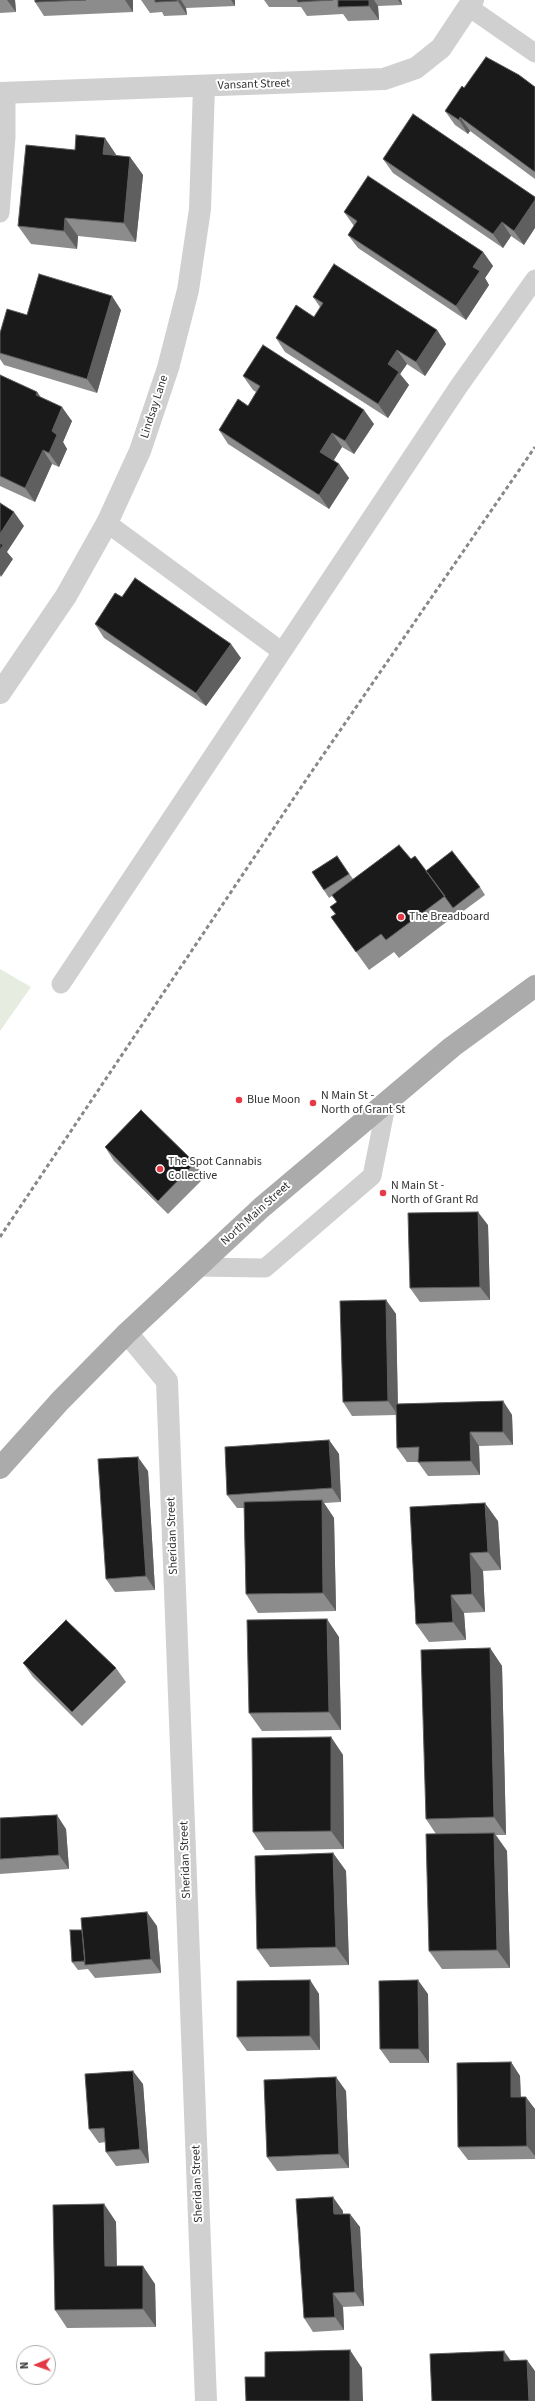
<!DOCTYPE html>
<html>
<head>
<meta charset="utf-8">
<style>
  body { margin:0 }
  #map { position:relative; width:535px; height:2401px; overflow:hidden; background:#fff; font-family:"Source Sans 3",sans-serif }
  canvas { display:block }
  .north { position:absolute; left:16px; top:2345px; width:40px; height:40px; box-sizing:border-box; background:#fff; border:1px solid #adadad; border-radius:50%; rotate:268deg; font-size:11px; font-weight:700; line-height:16px; text-align:center; color:#333 }
  .north::after { content:''; display:block; margin:auto; width:14px; height:18px; background:#e63946; clip-path:polygon(50% 0,100% 100%,50% 72%,0 100%) }
</style>
</head>
<body>
<div id="map">
<canvas width="535" height="2401"></canvas>
<div class="north">N</div>
</div>
<script>
const ctx = document.querySelector('canvas').getContext('2d');
ctx.lineJoin = 'round';
function paint(path, color) {
  ctx.fillStyle = color;
  ctx.fill(path, 'evenodd');
}
function toPath(rows) {
  const path = new Path2D();
  for (const r of rows) {
    path.moveTo(r[0], r[1]);
    for (let i = 2; i < r.length; i += 2) path.lineTo(r[i], r[i + 1]);
  }
  return path;
}
function strokePath(path, color, width, dash) {
  ctx.strokeStyle = color;
  ctx.lineWidth = width;
  ctx.lineCap = dash ? 'butt' : 'round';
  ctx.setLineDash(dash || []);
  ctx.stroke(path);
}
function label(font, color, halo, rows, align = 'center') {
  ctx.font = font + ' "Source Sans 3",sans-serif';
  ctx.lineWidth = 4;
  ctx.setLineDash([]);
  ctx.textBaseline = 'middle';
  ctx.strokeStyle = halo;
  ctx.fillStyle = color;
  for (const [text, x, y, turn = 0] of rows) {
    ctx.save();
    ctx.translate(x, y);
    ctx.rotate((+turn || 0) * Math.PI / 180);
    ctx.textAlign = isNaN(turn) ? turn : align;
    if (halo) ctx.strokeText(text, 0, 0);
    ctx.fillText(text, 0, 0);
    ctx.restore();
  }
}
const green = toPath([
  [0,969,31,987,0,1031]
]);
const lane = toPath([
  [470,8,535,53],
  [0,213,6,137,6,93],
  [107,523,281,651],
  [61,984,459,386,535,279],
  [196,1267,265,1268,372,1176,387,1101]
]);
const street = toPath([
  [0,93,384,79,416,68,441,48,473,0],
  [0,693,66,596,107,523,140,451,168,368,188,290,200,209,204,87],
  [127,1333,167,1381,206,2401]
]);
const primary = toPath([
  [0,1468,60,1401,127,1333,261,1208,452,1047,535,986]
]);
const rail = toPath([
  [0,1237,306,780,535,447]
]);
const wall = toPath([
  [0,0,15,0,16,12,0,13],
  [35,0,133,0,133,12,44,16,35,2],
  [141,0,235,0,235,6,186,8,187,15,164,16,162,12,150,13],
  [264,0,401,0,402,5,378,6,379,20,348,21,343,14,307,16,301,7,269,7],
  [535,87,535,179,470,131,468,134,455,125,445,111,464,88],
  [117,156,130,157,143,175,136,242,78,236,77,249,31,244,18,226],
  [383,159,535,197,524,245,511,236,503,248,393,173],
  [344,212,483,252,493,266,485,278,489,285,466,320,358,248,348,235,354,226],
  [313,297,437,330,446,344,425,376,407,364,400,374,409,385,388,418,285,352,276,338,314,317,320,307],
  [121,310,97,393,4,365,0,359,0,333,27,315],
  [0,375,37,392,41,398,72,421,63,442,67,449,59,467,52,464,35,502,0,486],
  [243,376,374,424,354,454,342,447,334,460,339,464,349,478,329,509,228,444,219,430,248,406,256,392,253,390],
  [122,597,241,658,206,706,104,638,95,624],
  [337,856,353,879,411,859,426,871,480,887,485,895,458,915,457,914,399,958,394,952,369,970,331,917,335,914,330,907,337,902,332,896,329,898,312,872],
  [105,1147,195,1163,205,1177,168,1214,114,1161],
  [488,1225,490,1300,420,1302,410,1288],
  [386,1300,396,1314,398,1404,503,1401,512,1415,513,1445,479,1446,480,1475,428,1476,418,1462,407,1462,397,1448,396,1415,352,1416,343,1402],
  [329,1440,339,1454,341,1502,324,1503,334,1518,336,1611,258,1613,246,1594,244,1508,237,1508,227,1495],
  [148,1471,155,1590,115,1592,106,1579],
  [410,1507,498,1521,501,1570,483,1571,485,1612,464,1613,466,1640,429,1642,416,1624],
  [339,1637,341,1730,262,1731,249,1713],
  [490,1648,502,1666,506,1835,496,1835,507,1851,510,1968,442,1969,429,1951,436,1834,426,1819],
  [23,1663,116,1668,126,1682,82,1726,33,1677],
  [331,1737,343,1755,344,1849,265,1850,253,1832],
  [0,1818,66,1829,69,1869,0,1874],
  [333,1853,346,1871,349,1965,270,1967,257,1949],
  [157,1926,161,1973,95,1978,88,1969,78,1970,72,1962],
  [310,1980,319,1994,320,2050,247,2051,237,2037],
  [428,1994,429,2063,390,2063,380,2049],
  [511,2062,520,2076,521,2097,535,2109,535,2159,468,2160,458,2147],
  [143,2084,149,2163,116,2166,106,2152,105,2142,99,2143,89,2129],
  [346,2091,349,2168,277,2171,267,2157],
  [104,2204,116,2222,117,2266,155,2284,156,2327,67,2328,55,2310],
  [343,2211,343,2214,360,2227,364,2306,343,2307,344,2330,313,2332,304,2318]
]);
const shadedWall = toPath([
  [7,0,15,0,16,12],
  [125,0,133,0,133,12],
  [177,0,181,0,186,8,187,15],
  [231,0,235,0,235,6],
  [369,0,374,0,378,6,379,20,369,6],
  [398,0,401,0,402,5],
  [460,117,470,131,468,134,459,120],
  [105,138,117,156,103,154],
  [130,157,143,175,136,242,124,223],
  [535,200,535,228,524,245,514,231],
  [65,218,78,236,77,249,64,231],
  [502,222,511,236,503,248,493,234],
  [483,252,493,266,485,278,489,285,466,320,456,306,473,267],
  [112,296,121,310,97,393,87,379],
  [437,330,446,344,425,376,416,362],
  [397,350,407,364,400,374,409,385,388,418,378,404,388,364],
  [37,392,47,406,36,395],
  [62,407,72,421,63,442,67,449,59,467,49,453,52,431],
  [364,410,374,424,354,454,345,441],
  [332,433,342,447,330,466,320,452],
  [43,450,52,464,35,502,25,488],
  [339,464,349,478,329,509,319,495],
  [14,512,24,526,7,552,13,559,1,577,0,575,0,534],
  [231,644,241,658,206,706,196,693],
  [478,1212,488,1225,490,1300,480,1287],
  [386,1300,396,1314,398,1415,388,1401],
  [503,1401,512,1415,513,1445,503,1432],
  [470,1432,479,1446,480,1475,471,1461],
  [329,1440,339,1454,341,1502,332,1488],
  [138,1457,148,1471,155,1590,146,1576],
  [322,1500,334,1518,336,1611,323,1593],
  [485,1503,498,1521,501,1570,488,1552],
  [470,1553,483,1571,485,1612,472,1594],
  [451,1595,464,1613,466,1640,453,1622],
  [327,1619,339,1637,341,1730,329,1712],
  [490,1648,502,1666,506,1835,494,1817],
  [331,1737,343,1755,344,1849,331,1831],
  [57,1815,66,1829,69,1869,59,1855],
  [494,1833,507,1851,510,1968,497,1950],
  [333,1853,346,1871,349,1965,336,1947],
  [147,1912,157,1926,161,1973,151,1959],
  [310,1980,319,1994,320,2050,310,2036],
  [418,1980,428,1994,429,2063,419,2049],
  [511,2062,520,2076,521,2111,511,2097],
  [133,2071,143,2084,149,2163,140,2149],
  [336,2077,346,2091,349,2168,339,2154],
  [526,2097,535,2109,535,2156,527,2146],
  [333,2197,343,2211,343,2228,334,2214],
  [104,2204,116,2222,117,2284,105,2266],
  [350,2214,360,2227,364,2306,355,2292],
  [143,2266,155,2284,156,2327,143,2309],
  [333,2293,343,2307,344,2330,335,2317],
  [350,2350,362,2368,363,2401,350,2401],
  [504,2351,514,2365,504,2361],
  [527,2360,535,2371,535,2401,529,2401]
]);
const building = toPath([
  [35,0,86,0,35,2,35,0],
  [155,0,177,0,177,1,155,2,155,0],
  [297,0,333,0,298,2,297,0],
  [338,0,369,0,369,6,338,7,338,0],
  [486,57,519,75,535,87,535,172,460,117,459,120,445,111,462,86,464,88,486,57],
  [413,114,535,197,535,200,514,231,502,222,493,234,383,159,413,114],
  [76,135,105,138,103,154,130,157,124,223,65,218,64,231,18,226,26,145,75,150,76,135],
  [368,176,483,252,473,267,480,271,456,306,348,235,357,221,344,212,368,176],
  [334,264,437,330,416,362,397,350,388,364,399,372,378,404,276,338,296,305,314,317,323,303,313,297,334,264],
  [39,274,112,296,87,379,0,353,0,333,7,309,27,315,39,274],
  [263,345,364,410,345,441,332,433,320,452,339,464,319,495,219,430,238,399,248,406,260,386,243,376,263,345],
  [0,375,37,392,36,395,62,407,52,431,57,435,49,453,43,450,25,488,0,476,0,375],
  [0,503,14,512,0,534,0,503],
  [0,543,3,545,0,550,0,543],
  [135,578,231,644,196,693,95,624,115,593,122,597,135,578],
  [399,845,411,859,415,856,445,896,386,940,381,934,356,952,331,917,336,914,330,907,337,902,332,895,399,845],
  [452,851,480,887,453,908,426,871,452,851],
  [337,856,349,874,324,890,312,872,337,856],
  [141,1110,195,1163,158,1201,105,1147,141,1110],
  [478,1212,480,1287,410,1288,408,1213,478,1212],
  [386,1300,388,1401,343,1402,340,1301,386,1300],
  [503,1401,503,1432,470,1432,471,1461,418,1462,419,1447,397,1448,396,1404,503,1401],
  [329,1440,332,1488,227,1495,225,1447,329,1440],
  [138,1457,146,1576,106,1579,98,1459,138,1457],
  [322,1500,323,1593,246,1594,244,1502,322,1500],
  [485,1503,488,1552,470,1553,472,1594,451,1595,453,1622,416,1624,410,1507,485,1503],
  [327,1619,329,1712,249,1713,247,1620,327,1619],
  [66,1620,116,1668,72,1712,23,1663,66,1620],
  [490,1648,494,1817,426,1819,421,1650,490,1648],
  [331,1737,331,1831,253,1832,252,1738,331,1737],
  [57,1815,59,1855,0,1859,0,1818,57,1815],
  [494,1833,497,1950,429,1951,426,1834,494,1833],
  [333,1853,336,1947,257,1949,255,1856,333,1853],
  [147,1912,151,1959,85,1965,81,1918,147,1912],
  [70,1930,82,1930,85,1961,72,1962,70,1930],
  [310,1980,310,2036,237,2037,237,1981,310,1980],
  [418,1980,419,2049,380,2049,379,1981,418,1980],
  [511,2062,511,2097,526,2097,527,2146,458,2147,457,2063,511,2062],
  [133,2071,140,2149,106,2152,104,2128,89,2129,85,2074,133,2071],
  [336,2077,339,2154,267,2157,264,2080,336,2077],
  [333,2197,334,2214,350,2214,355,2292,333,2293,335,2317,304,2318,296,2199,333,2197],
  [104,2204,105,2266,143,2266,143,2309,55,2310,53,2205,104,2204],
  [350,2350,350,2401,246,2401,245,2377,265,2377,265,2352,350,2350],
  [504,2351,504,2361,527,2360,529,2401,432,2401,430,2354,504,2351]
]);
const markers = [
  [401,917,4,"#e63946"],
  [239,1100,4,"#e63946"],
  [313,1103,4,"#e63946"],
  [160,1169,4,"#e63946"],
  [383,1193,4,"#e63946"]
];
const streetNames = [
  ["Vansant Street",254,85,-2],
  ["Lindsay Lane",155,407,-72],
  ["North Main Street",256,1214,-42],
  ["Sheridan Street",173,1536,-92],
  ["Sheridan Street",186,1860,-92],
  ["Sheridan Street",198,2184,-92]
];
const poiNames = [
  ["The Breadboard",409,917],
  ["N Main St -",321,1096],
  ["North of Grant St",321,1110],
  ["Blue Moon",247,1100],
  ["The Spot Cannabis",168,1162],
  ["Collective",168,1176],
  ["N Main St -",391,1186],
  ["North of Grant Rd",391,1200]
];
paint(green, '#e6ecdf');
strokePath(lane, '#d0d0d0', 19);
strokePath(street, '#d0d0d0', 22);
strokePath(primary, '#ababab', 22);
strokePath(rail, '#888', 3, [4, 3]);
paint(wall, '#8c8c8c');
paint(shadedWall, '#5f5f5f');
paint(building, '#1a1a1a');
strokePath(building, '#5f5f5f', 1);
for (const [x, y, r, color] of markers) {
  const dot = new Path2D();
  dot.arc(x, y, r, 0, 2 * Math.PI);
  ctx.fillStyle = color;
  ctx.fill(dot);
  strokePath(dot, '#fff', 1.5);
}
label('12px', '#333', '#fff', streetNames);
label('12px', '#333', '#fff', poiNames, 'left');
</script>
</body>
</html>
